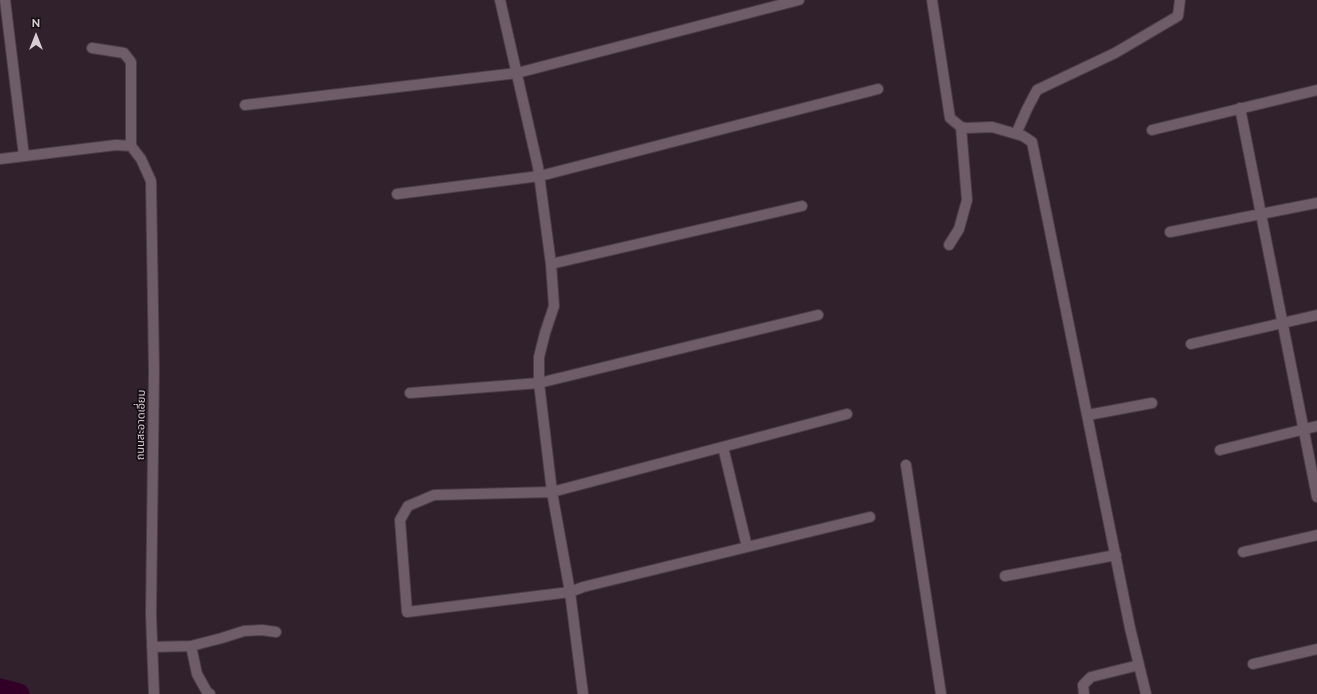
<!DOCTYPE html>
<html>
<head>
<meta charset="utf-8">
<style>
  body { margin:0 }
  #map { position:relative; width:1317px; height:694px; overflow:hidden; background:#31212c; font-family:Raleway,sans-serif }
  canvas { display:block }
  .north { position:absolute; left:16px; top:16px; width:40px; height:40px; -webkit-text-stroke:3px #140d12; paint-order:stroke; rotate:0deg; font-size:11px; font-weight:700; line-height:16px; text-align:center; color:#d8ced4 }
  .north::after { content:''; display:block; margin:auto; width:14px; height:18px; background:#d8ced4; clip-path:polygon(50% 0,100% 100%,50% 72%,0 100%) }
</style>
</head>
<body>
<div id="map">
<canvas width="1317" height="694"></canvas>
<div class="north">N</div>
</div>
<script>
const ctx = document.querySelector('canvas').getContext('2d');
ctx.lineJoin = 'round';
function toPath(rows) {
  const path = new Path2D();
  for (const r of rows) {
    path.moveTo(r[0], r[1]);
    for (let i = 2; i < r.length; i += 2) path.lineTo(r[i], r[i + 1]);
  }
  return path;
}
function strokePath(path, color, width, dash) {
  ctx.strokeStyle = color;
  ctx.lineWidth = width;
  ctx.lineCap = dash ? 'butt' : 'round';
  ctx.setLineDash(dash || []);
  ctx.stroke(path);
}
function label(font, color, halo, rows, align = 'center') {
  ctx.font = font + ' Raleway,"Noto Sans Thai",sans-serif';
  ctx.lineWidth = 3.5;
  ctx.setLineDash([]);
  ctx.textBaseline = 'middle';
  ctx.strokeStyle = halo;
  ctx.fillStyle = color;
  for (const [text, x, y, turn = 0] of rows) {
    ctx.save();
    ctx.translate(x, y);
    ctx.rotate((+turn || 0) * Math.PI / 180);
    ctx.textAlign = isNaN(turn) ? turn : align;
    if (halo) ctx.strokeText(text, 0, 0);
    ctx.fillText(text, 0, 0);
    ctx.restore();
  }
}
const canal = toPath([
  [0,689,19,694]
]);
const minor = toPath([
  [5,0,24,156],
  [500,0,538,167,551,264,554,306,545,333,539,357,539,383,552,492,847,414],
  [932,0,950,118,961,127,966,128,992,127,1023,136,1032,142,1130,628,1146,694],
  [92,48,124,53,131,62,131,146],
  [245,105,517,73,799,0],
  [1240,108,1317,497],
  [1152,130,1317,90],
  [1016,134,1027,109,1037,90,1115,53,1178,16,1180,0],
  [0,159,116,145,131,146,141,159,151,181,154,371,151,614,154,694],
  [397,194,540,176,878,89],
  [1170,232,1317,203],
  [949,245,959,229,967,200,961,127],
  [551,264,802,206],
  [1191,344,1317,315],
  [410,393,539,383,818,315],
  [1088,415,1152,403],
  [723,447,747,547],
  [1220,450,1317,426],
  [906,465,941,694],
  [552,492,570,592,407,612,400,520,408,506,434,495,552,492],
  [1243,552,1317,535],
  [1005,576,1116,555],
  [191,646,197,674,207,692,210,694],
  [152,647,191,646,222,638,244,631,262,630,276,632],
  [1253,664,1317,649],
  [583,694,570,592,583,587,870,517],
  [1084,694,1083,685,1091,677,1139,665]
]);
const streetNames = [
  ["ถนนสะอาดเอี่ยม",141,425,-89]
];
strokePath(canal, '#320027', 21);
strokePath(minor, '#4a3e46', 12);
strokePath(minor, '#6e5c68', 10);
label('11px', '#d8ced4', '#140d12', streetNames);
</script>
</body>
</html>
